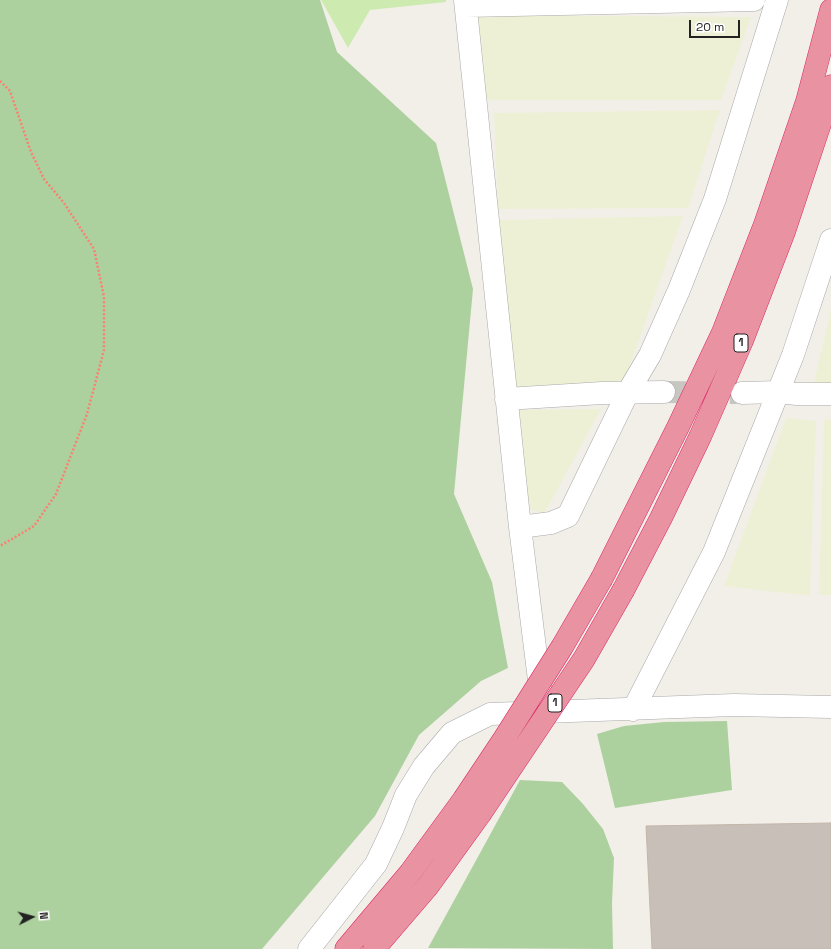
<!DOCTYPE html>
<html>
<head>
<meta charset="utf-8">
<style>
  body { margin:0 }
  #map { position:relative; width:831px; height:949px; overflow:hidden; background:#f2efe9; font-family:"Space Grotesk",sans-serif }
  canvas { display:block }
  .north { position:absolute; left:12px; top:897px; width:40px; height:40px; -webkit-text-stroke:3px #fff; paint-order:stroke; rotate:84deg; font-size:11px; font-weight:700; line-height:16px; text-align:center; color:#222 }
  .north::after { content:''; display:block; margin:auto; width:14px; height:18px; background:#222; clip-path:polygon(50% 0,100% 100%,50% 72%,0 100%) }
  .scale { position:absolute; left:689px; top:20px; width:51px; height:18px; box-sizing:border-box; border:2px solid #222; border-top:0; padding-left:5px; font-size:12px; line-height:14px; white-space:nowrap; color:#222; -webkit-text-stroke:3px #fff; paint-order:stroke }
</style>
</head>
<body>
<div id="map">
<canvas width="831" height="949"></canvas>
<div class="north">N</div>
<div class="scale">20 m</div>
</div>
<script>
const ctx = document.querySelector('canvas').getContext('2d');
ctx.lineJoin = 'round';
function paint(path, color) {
  ctx.fillStyle = color;
  ctx.fill(path, 'evenodd');
}
function toPath(rows) {
  const path = new Path2D();
  for (const r of rows) {
    path.moveTo(r[0], r[1]);
    for (let i = 2; i < r.length; i += 2) path.lineTo(r[i], r[i + 1]);
  }
  return path;
}
function strokePath(path, color, width, dash) {
  ctx.strokeStyle = color;
  ctx.lineWidth = width;
  ctx.lineCap = dash ? 'butt' : 'round';
  ctx.setLineDash(dash || []);
  ctx.stroke(path);
}
function label(font, color, halo, rows, align = 'center') {
  ctx.font = font + ' "Space Grotesk",sans-serif';
  ctx.lineWidth = 3;
  ctx.setLineDash([]);
  ctx.textBaseline = 'middle';
  ctx.strokeStyle = halo;
  ctx.fillStyle = color;
  for (const [text, x, y, turn = 0] of rows) {
    ctx.save();
    ctx.translate(x, y);
    ctx.rotate((+turn || 0) * Math.PI / 180);
    ctx.textAlign = isNaN(turn) ? turn : align;
    if (halo) ctx.strokeText(text, 0, 0);
    ctx.fillText(text, 0, 0);
    ctx.restore();
  }
}
const farmland = toPath([
  [475,15,751,17,721,100,483,100],
  [720,110,688,208,498,209,494,113],
  [683,216,623,385,516,395,499,220],
  [831,309,831,383,814,383],
  [601,409,544,514,528,508,519,410],
  [786,418,816,421,810,596,724,586],
  [824,419,831,420,831,595,819,595]
]);
const grass = toPath([
  [321,0,446,0,446,2,370,10,348,48]
]);
const forest = toPath([
  [0,0,320,0,337,52,436,143,473,289,454,494,492,582,508,668,481,681,419,735,375,816,262,949,0,949],
  [727,721,732,790,615,808,597,734,624,726,664,722],
  [520,780,562,782,583,804,603,829,614,858,612,903,613,949,428,948]
]);
const building = toPath([
  [831,823,831,949,652,949,646,826,831,823]
]);
const minorTunnel = toPath([
  [664,392,737,393]
]);
const path = toPath([
  [0,81,10,91,31,152,44,179,64,203,94,249,104,297,104,350,87,414,56,494,34,526,0,546]
]);
const minor = toPath([
  [465,0,520,527,543,712],
  [466,6,754,0],
  [742,393,778,392,797,394,831,394],
  [506,399,602,393,664,392],
  [520,527,551,523,568,516,628,392,650,355,679,290,715,199,777,0],
  [633,710,714,552,793,355,831,240],
  [309,949,376,864,393,828,406,795,424,766,452,733,490,714,734,705,831,707]
]);
const highway = toPath([
  [602,578,678,427,723,332,765,224,807,101,831,10],
  [624,589,661,518,700,437,742,341,784,232,826,106,831,86],
  [346,949,410,873,464,799],
  [374,949,428,886,480,814]
]);
const highwayBridge = toPath([
  [464,799,504,739,562,647,602,578],
  [480,814,584,659,624,589]
]);
const shields = [
  [741,343,14],
  [555,703,14]
];
const shieldNames = [
  ["1",741,343],
  ["1",555,703]
];
paint(farmland, '#eef0d5');
paint(grass, '#cdebb0');
paint(forest, '#add19e');
paint(building, '#c7bfb8');
strokePath(building, '#c4b6ab', 1);
strokePath(minorTunnel, '#c8c6c1', 22, [22, 11]);
strokePath(minor, '#a9a9a9', 23);
strokePath(highway, '#dc2a67', 23);
strokePath(path, '#fa8072', 2.5, [2, 2]);
strokePath(minor, '#fff', 22);
strokePath(highway, '#e892a2', 22);
strokePath(highwayBridge, '#dc2a67', 23, []);
strokePath(highwayBridge, '#e892a2', 22);
for (const [x, y, w] of shields) {
  const box = new Path2D();
  box.roundRect(x - w / 2, y - 9, w, 18, 3);
  ctx.fillStyle = '#fff';
  ctx.fill(box);
  strokePath(box, '#222', 1);
}
label('bold 11px', '#222', null, shieldNames);
</script>
</body>
</html>
